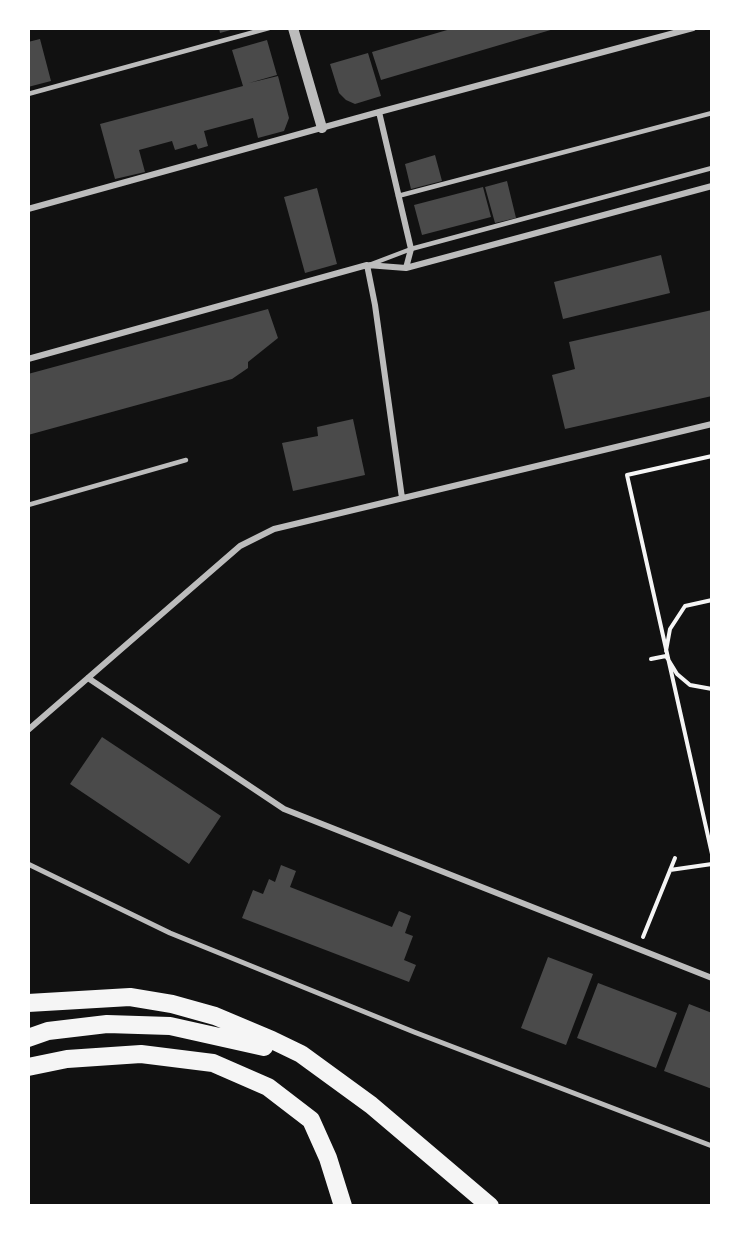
<!DOCTYPE html>
<html>
<head>
<meta charset="utf-8">
<style>
  body { margin:0 }
  #map { position:relative; width:740px; height:1234px; overflow:hidden; background:#111; font-family:"Asap Condensed",sans-serif }
  canvas { display:block }
  .frame { position:absolute; inset:0; border:30px solid #fff; pointer-events:none }
</style>
</head>
<body>
<div id="map">
<canvas width="740" height="1234"></canvas>
<div class="frame"></div>
</div>
<script>
const ctx = document.querySelector('canvas').getContext('2d');
ctx.lineJoin = 'round';
function paint(path, color) {
  ctx.fillStyle = color;
  ctx.fill(path, 'evenodd');
}
function toPath(rows) {
  const path = new Path2D();
  for (const r of rows) {
    path.moveTo(r[0], r[1]);
    for (let i = 2; i < r.length; i += 2) path.lineTo(r[i], r[i + 1]);
  }
  return path;
}
function strokePath(path, color, width, dash) {
  ctx.strokeStyle = color;
  ctx.lineWidth = width;
  ctx.lineCap = dash ? 'butt' : 'round';
  ctx.setLineDash(dash || []);
  ctx.stroke(path);
}
const building = toPath([
  [219,28,234,28,234,29,220,33],
  [454,28,554,28,554,29,381,80,372,52],
  [40,39,51,81,28,87,28,42],
  [267,40,277,75,249,83,278,76,289,118,284,131,258,138,253,118,204,131,208,146,198,149,196,144,175,150,172,141,139,150,145,172,115,179,100,124,243,86,232,50],
  [368,53,381,96,355,104,346,100,339,93,330,64],
  [435,155,442,181,411,189,405,164],
  [507,181,516,218,495,223,485,187],
  [483,187,491,217,422,235,414,205],
  [317,188,337,264,305,273,284,197],
  [661,255,670,293,563,319,554,282],
  [268,309,278,338,248,362,248,368,232,379,28,435,28,374],
  [712,310,712,396,565,429,552,375,575,369,569,342],
  [353,419,365,475,293,491,282,443,318,436,317,427],
  [102,737,221,816,189,864,70,784],
  [281,865,296,871,290,887,392,927,399,911,411,916,405,933,413,936,404,960,416,965,409,982,242,918,253,890,263,894,269,879,275,882],
  [548,957,593,974,566,1045,521,1028],
  [598,983,677,1013,656,1068,577,1038],
  [689,1004,712,1013,712,1089,664,1071]
]);
const path = toPath([
  [712,456,627,475,712,854],
  [666,651,670,629,685,606,712,600],
  [651,659,666,656,677,674,690,685,712,689],
  [670,870,712,864],
  [643,937,675,858]
]);
const service = toPath([
  [28,94,269,28],
  [398,196,712,113],
  [369,265,411,249,712,168],
  [28,505,186,460]
]);
const pedestrian = toPath([
  [28,864,170,933,414,1032,712,1146]
]);
const minor = toPath([
  [379,112,693,28],
  [28,209,379,112,411,249,406,268],
  [367,265,375,305,402,498],
  [28,359,367,265,406,268,712,186],
  [88,678,284,809,712,978],
  [28,730,240,546,274,529,712,424]
]);
const tertiary = toPath([
  [293,28,322,128]
]);
const motorway = toPath([
  [28,1003,130,997,172,1004,215,1016,272,1040,301,1054,371,1105,490,1206],
  [28,1038,48,1031,107,1024,170,1026,264,1047],
  [28,1067,67,1059,141,1054,213,1063,268,1087,311,1120,328,1158,343,1206]
]);
paint(building, '#4a4a4a');
strokePath(path, '#f5f5f5', 4);
strokePath(service, '#bcbcbc', 4.5);
strokePath(pedestrian, '#bcbcbc', 5);
strokePath(minor, '#bcbcbc', 6);
strokePath(tertiary, '#bcbcbc', 10);
strokePath(motorway, '#f5f5f5', 18);
</script>
</body>
</html>
